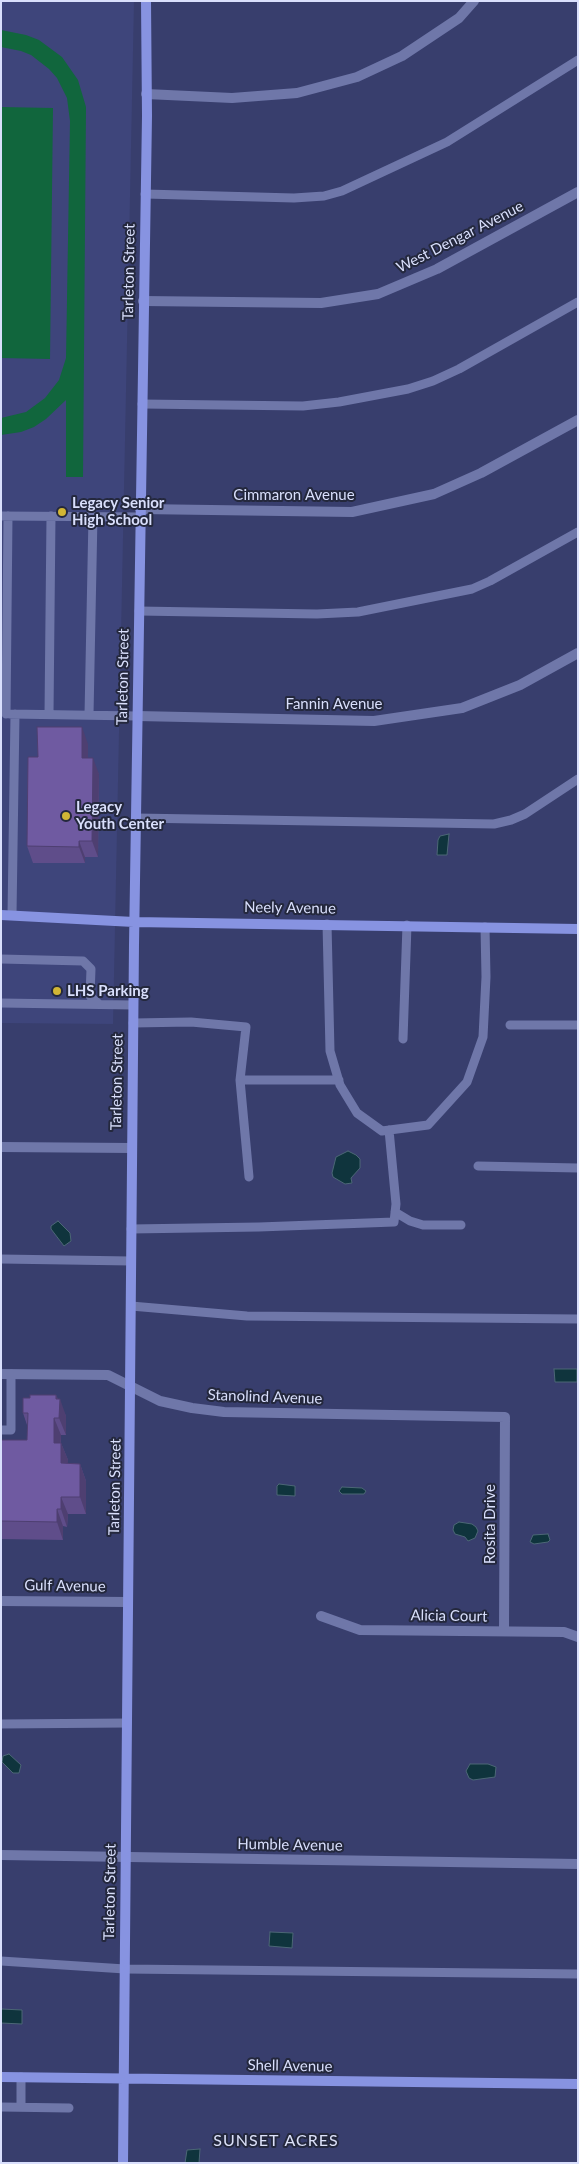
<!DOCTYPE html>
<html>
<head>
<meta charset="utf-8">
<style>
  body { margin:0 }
  #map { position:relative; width:579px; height:2164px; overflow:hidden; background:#383e6d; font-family:Lato,sans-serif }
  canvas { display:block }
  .frame { position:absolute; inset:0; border:2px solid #d9dffc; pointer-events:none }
</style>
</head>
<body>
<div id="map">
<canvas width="579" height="2164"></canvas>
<div class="frame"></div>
</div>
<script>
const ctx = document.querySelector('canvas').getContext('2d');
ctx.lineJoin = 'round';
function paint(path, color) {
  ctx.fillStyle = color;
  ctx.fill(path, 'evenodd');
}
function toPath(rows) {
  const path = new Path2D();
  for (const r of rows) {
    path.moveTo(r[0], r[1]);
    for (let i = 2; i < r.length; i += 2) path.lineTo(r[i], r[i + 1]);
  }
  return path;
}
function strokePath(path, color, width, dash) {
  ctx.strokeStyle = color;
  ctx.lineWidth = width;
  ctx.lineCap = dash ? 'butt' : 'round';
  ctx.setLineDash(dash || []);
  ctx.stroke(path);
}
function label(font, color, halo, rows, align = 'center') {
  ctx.font = font + ' Lato,sans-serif';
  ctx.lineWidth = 4;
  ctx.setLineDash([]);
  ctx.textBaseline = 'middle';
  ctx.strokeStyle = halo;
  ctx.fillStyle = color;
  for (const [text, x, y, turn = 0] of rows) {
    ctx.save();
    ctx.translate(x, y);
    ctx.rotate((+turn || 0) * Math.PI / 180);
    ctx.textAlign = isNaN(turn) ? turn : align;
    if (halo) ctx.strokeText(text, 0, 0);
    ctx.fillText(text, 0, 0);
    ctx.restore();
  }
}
const built = toPath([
  [1,1,134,1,113,1024,1,1023]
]);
const green = toPath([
  [1,30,26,35,39,40,62,57,78,80,86,107,83,477,66,477,66,400,46,419,34,427,21,432,1,435,1,418,26,412,45,398,59,380,66,358,70,121,67,98,57,78,49,69,31,55,21,51,1,47],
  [1,107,53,108,50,359,1,358]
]);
const water = toPath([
  [449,834,447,855,437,855,438,840,440,836,449,834],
  [348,1151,356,1155,360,1159,360,1168,351,1178,352,1183,345,1184,333,1177,332,1173,336,1157,348,1151],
  [58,1221,70,1233,71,1241,64,1246,51,1229,51,1226,58,1221],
  [554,1369,577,1369,577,1382,555,1382,554,1369],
  [279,1484,295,1486,295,1496,277,1495,277,1486,279,1484],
  [342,1487,362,1488,366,1491,364,1494,342,1494,339,1491,342,1487],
  [459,1522,472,1524,476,1527,478,1531,475,1538,468,1541,465,1537,455,1534,453,1530,454,1525,459,1522],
  [548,1534,550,1540,548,1542,534,1544,530,1542,533,1535,548,1534],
  [9,1754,21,1765,19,1773,13,1773,2,1762,3,1756,9,1754],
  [470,1764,488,1764,496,1767,495,1777,473,1780,469,1778,466,1771,470,1764],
  [270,1932,293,1933,292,1948,269,1946,270,1932],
  [1,2009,22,2010,22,2024,1,2023,1,2009],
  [200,2149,199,2163,185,2163,187,2150,200,2149]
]);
const lane = toPath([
  [145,194,294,198,324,196,342,191,447,142,578,60],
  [142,404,303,406,339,402,408,389,433,381,459,369,578,302],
  [1,516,140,517],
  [139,611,317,614,358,612,472,589,490,581,578,532],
  [6,714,8,516],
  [10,714,137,716],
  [49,714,51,516],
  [89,715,93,516],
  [136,818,494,824,511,820,525,814,578,779],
  [12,915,15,714],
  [327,924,330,1051,340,1085,357,1113,382,1131,428,1125,467,1082,483,1037,486,977,485,927],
  [1,959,83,961,91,969,90,996,99,1004],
  [1,1003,133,1005],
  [133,1023,191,1022,246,1027,240,1080,339,1080],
  [510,1025,578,1025],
  [403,1039,407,925],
  [240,1080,249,1177],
  [478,1166,578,1168],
  [395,1212,410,1221,423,1225,461,1225],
  [131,1229,259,1227,394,1222,396,1204,389,1130],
  [1,1259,131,1261],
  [131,1306,247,1316,578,1319],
  [1,1430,11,1430,11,1374],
  [1,1724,127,1723],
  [1,1961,125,1969,578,1974],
  [1,2107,69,2108],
  [21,2107,21,2077]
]);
const street = toPath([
  [146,94,232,98,297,93,357,77,402,56,459,18,474,1],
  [143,301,321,303,378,294,437,269,578,192],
  [140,509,352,512,434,494,481,473,578,420],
  [137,716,374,721,462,708,520,685,578,653],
  [1,1147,132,1148],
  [1,1374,108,1375,160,1401,192,1408,224,1412,505,1417,504,1631],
  [1,1601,128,1602],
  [321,1616,360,1630,564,1632,578,1637],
  [1,1855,578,1864]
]);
const secondary = toPath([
  [1,915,134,922,578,929],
  [1,2077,578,2084],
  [123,2163,134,944,147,116,146,1]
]);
const wall = toPath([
  [88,744,88,758,99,774,98,857,85,857,85,863,33,863,27,846,38,757],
  [56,1395,66,1416,66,1435,61,1435,61,1443,68,1460,67,1463,80,1464,86,1481,86,1514,68,1514,67,1527,63,1526,63,1540,1,1539,1,1440,27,1440,27,1425,23,1413,30,1398]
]);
const shadedWall = toPath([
  [82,727,88,744,88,774,82,758],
  [93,758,99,774,98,857,92,841],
  [79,841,85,857,85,863,79,847],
  [56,1395,60,1404,60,1399,66,1416,66,1435,59,1418],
  [54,1418,61,1435,60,1460,54,1443],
  [61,1443,68,1460,67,1481,61,1463],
  [80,1464,86,1481,86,1514,80,1497],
  [61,1497,68,1514,67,1527,61,1509],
  [57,1509,63,1526,63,1540,57,1522]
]);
const building = toPath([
  [37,727,82,727,82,758,93,758,92,841,79,841,79,847,27,846,28,757,38,757,37,727],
  [30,1395,56,1395,56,1399,60,1399,59,1418,54,1418,54,1443,61,1443,61,1463,80,1464,80,1497,61,1497,61,1509,57,1509,57,1522,1,1521,1,1440,27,1440,28,1413,23,1413,23,1398,30,1398,30,1395]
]);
const markers = [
  [62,512,5,"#d2b635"],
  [66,816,5,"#d2b635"],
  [57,991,5,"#d2b635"]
];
const streetNames = [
  ["West Dengar Avenue",460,237,-27],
  ["Tarleton Street",129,272,-89],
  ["Cimmaron Avenue",294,495],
  ["Tarleton Street",123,677,-89],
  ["Fannin Avenue",334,704],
  ["Neely Avenue",290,908,1],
  ["Tarleton Street",117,1082,-89],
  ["Stanolind Avenue",265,1397,2],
  ["Tarleton Street",115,1487,-89],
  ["Rosita Drive",490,1524,-90],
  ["Gulf Avenue",65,1586,1],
  ["Alicia Court",449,1616,1],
  ["Humble Avenue",290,1845,1],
  ["Tarleton Street",110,1892,-89],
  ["Shell Avenue",290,2066,1]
];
const poiNames = [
  ["Legacy Senior",72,503],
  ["High School",72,520],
  ["Legacy",76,807],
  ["Youth Center",76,824],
  ["LHS Parking",67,991]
];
const neighbourhoodNames = [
  ["SUNSET ACRES",276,2141]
];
paint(built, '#3e457b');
paint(green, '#11663d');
paint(water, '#0f343d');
strokePath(water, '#4c6776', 1);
strokePath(lane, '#6f77a9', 9);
strokePath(street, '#6f77a9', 10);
strokePath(secondary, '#8793e1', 10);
paint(wall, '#5f4d8a');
paint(shadedWall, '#4e3f71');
paint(building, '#6f5aa1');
strokePath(building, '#4e3f71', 1);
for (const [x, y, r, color] of markers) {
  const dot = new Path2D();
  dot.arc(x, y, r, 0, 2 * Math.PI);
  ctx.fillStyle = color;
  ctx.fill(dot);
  strokePath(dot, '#24283d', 2);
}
label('15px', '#d9dffc', '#24283d', streetNames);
label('bold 15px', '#d9dffc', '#24283d', poiNames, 'left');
ctx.letterSpacing = '1px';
label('16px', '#dce1f9', '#24283d', neighbourhoodNames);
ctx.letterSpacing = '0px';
</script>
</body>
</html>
